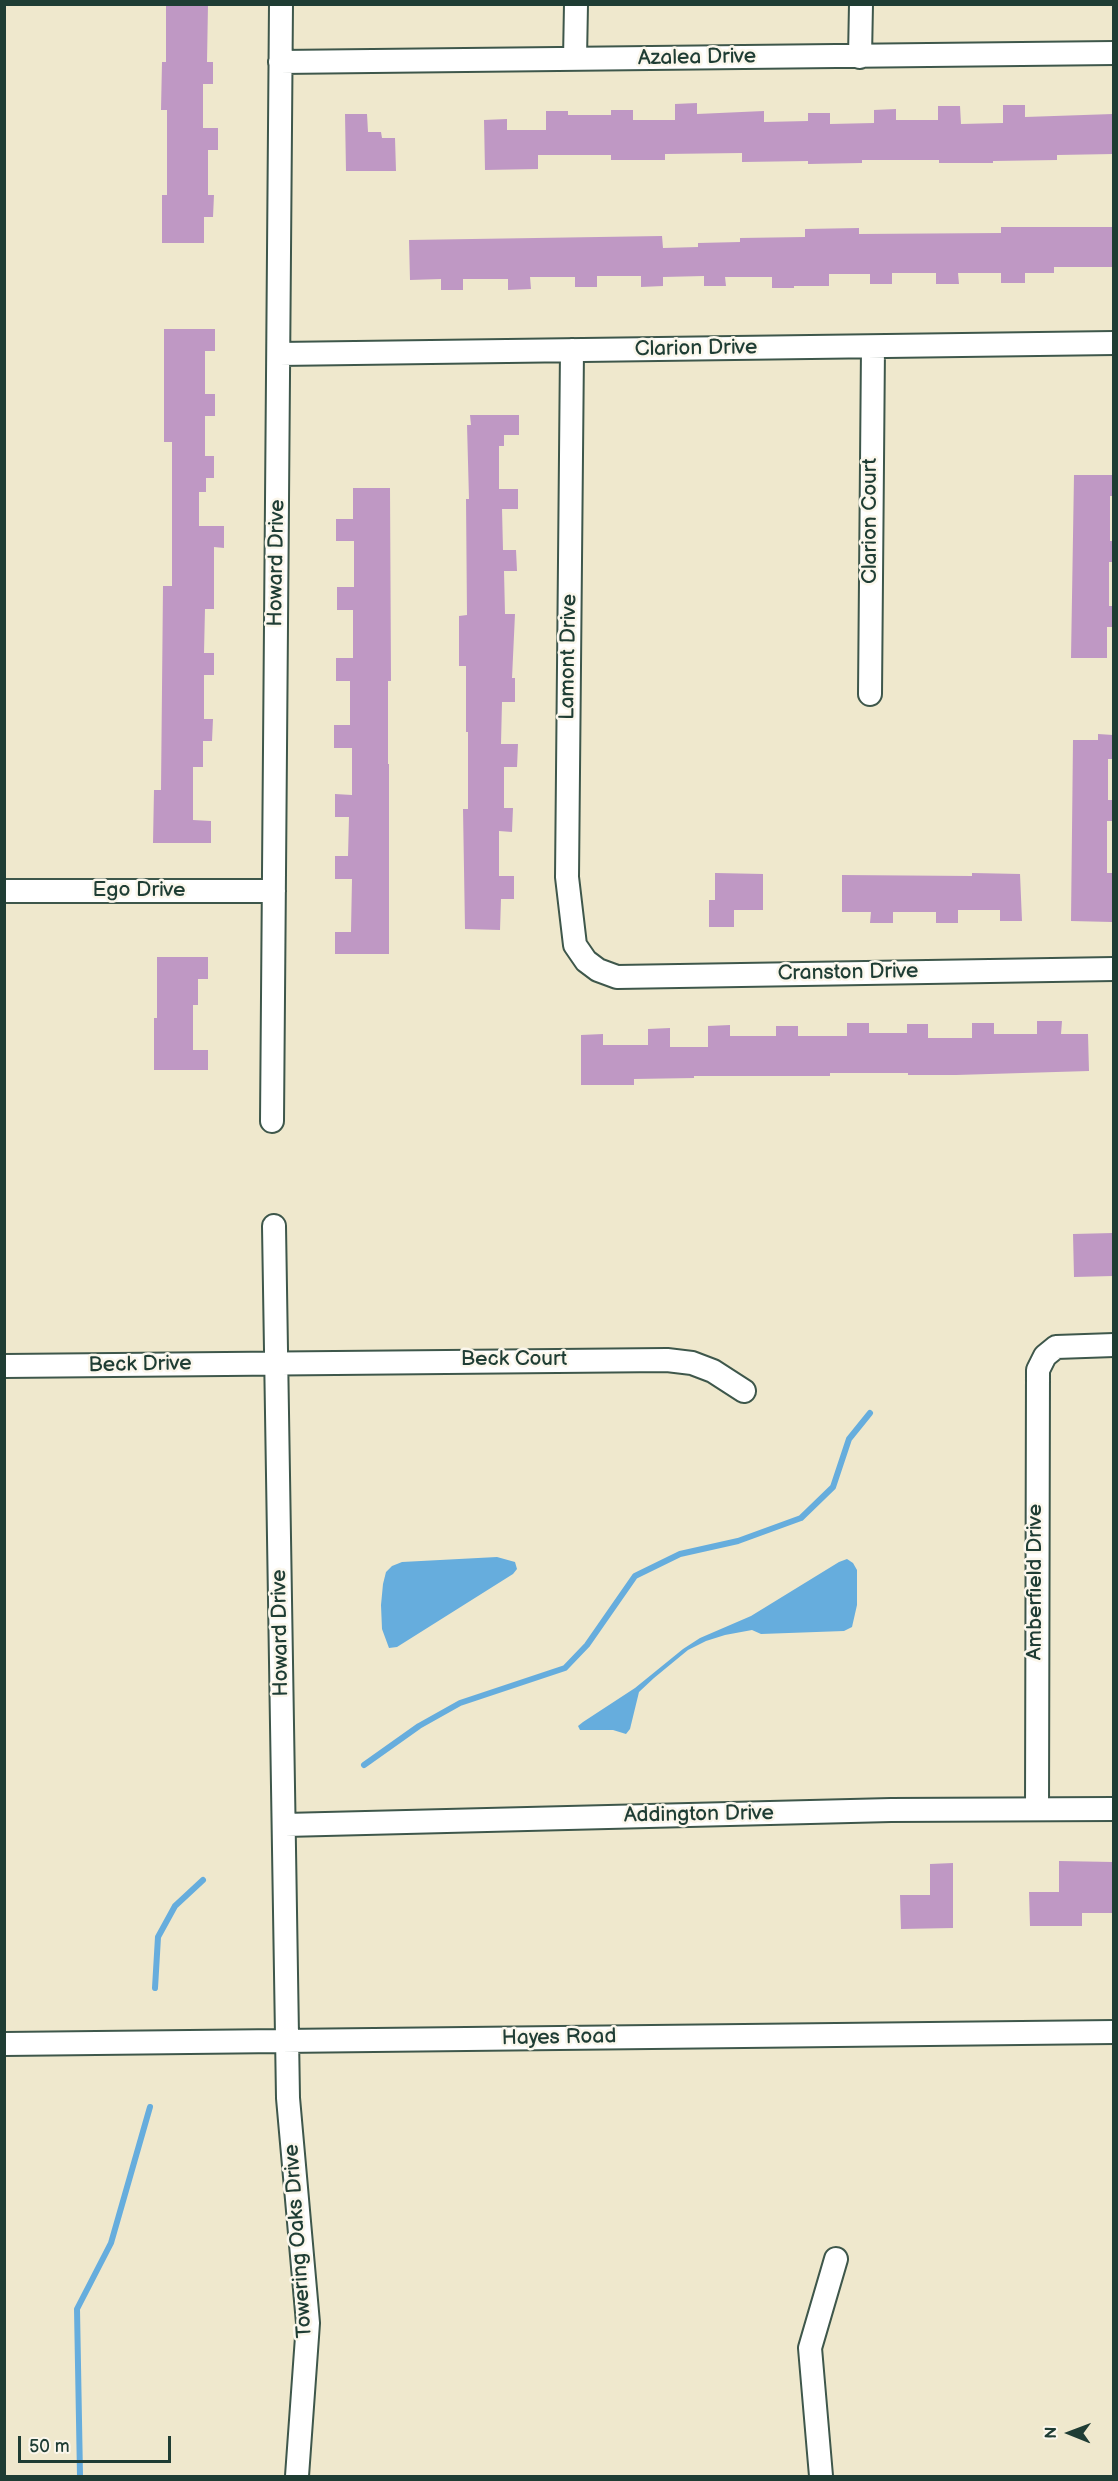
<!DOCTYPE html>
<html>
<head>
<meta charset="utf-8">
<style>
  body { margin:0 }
  #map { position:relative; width:1118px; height:2481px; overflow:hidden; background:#efe8cd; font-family:"Balsamiq Sans",sans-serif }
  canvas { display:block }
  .frame { position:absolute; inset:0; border:6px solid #1f3d34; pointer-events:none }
  .north { position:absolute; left:1040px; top:2403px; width:60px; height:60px; -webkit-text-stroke:4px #fbf7ec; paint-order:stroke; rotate:271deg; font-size:16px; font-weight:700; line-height:24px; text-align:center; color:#1f3d34 }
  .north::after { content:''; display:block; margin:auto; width:21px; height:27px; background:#1f3d34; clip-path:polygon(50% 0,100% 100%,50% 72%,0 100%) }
  .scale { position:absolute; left:18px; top:2436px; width:153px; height:27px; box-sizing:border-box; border:3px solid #1f3d34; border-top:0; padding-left:8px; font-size:18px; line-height:21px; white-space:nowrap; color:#1f3d34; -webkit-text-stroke:4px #fbf7ec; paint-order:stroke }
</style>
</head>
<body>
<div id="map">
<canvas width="1118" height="2481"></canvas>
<div class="frame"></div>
<div class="north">N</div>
<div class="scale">50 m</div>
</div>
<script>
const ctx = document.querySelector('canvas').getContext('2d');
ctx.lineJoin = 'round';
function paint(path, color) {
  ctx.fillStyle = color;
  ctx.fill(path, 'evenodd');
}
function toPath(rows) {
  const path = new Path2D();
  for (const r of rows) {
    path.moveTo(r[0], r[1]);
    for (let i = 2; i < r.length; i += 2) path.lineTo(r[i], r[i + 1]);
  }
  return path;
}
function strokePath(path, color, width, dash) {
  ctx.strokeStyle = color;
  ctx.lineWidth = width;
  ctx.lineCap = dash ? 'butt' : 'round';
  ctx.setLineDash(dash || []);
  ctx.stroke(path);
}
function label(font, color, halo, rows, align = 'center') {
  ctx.font = font + ' "Balsamiq Sans",sans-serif';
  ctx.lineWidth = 5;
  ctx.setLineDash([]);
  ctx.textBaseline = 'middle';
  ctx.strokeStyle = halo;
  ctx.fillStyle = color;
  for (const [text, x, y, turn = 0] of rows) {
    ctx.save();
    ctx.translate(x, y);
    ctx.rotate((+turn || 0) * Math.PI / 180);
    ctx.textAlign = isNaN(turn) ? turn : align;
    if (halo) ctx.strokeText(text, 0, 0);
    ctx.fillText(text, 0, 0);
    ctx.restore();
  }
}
const water = toPath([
  [497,1557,515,1562,517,1569,513,1574,397,1647,389,1648,382,1629,381,1605,383,1584,386,1572,392,1566,402,1562],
  [847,1559,853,1563,857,1570,857,1605,852,1627,844,1631,761,1634,752,1630,725,1635,706,1641,688,1650,654,1678,639,1692,630,1729,626,1734,613,1730,580,1730,578,1726,583,1722,635,1688,683,1649,700,1638,751,1616,839,1562]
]);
const stream = toPath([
  [364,1765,419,1726,460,1703,565,1668,587,1645,635,1576,680,1554,738,1541,801,1518,833,1487,849,1439,870,1413],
  [155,1988,158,1937,175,1906,203,1880],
  [80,2476,77,2309,111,2243,150,2107]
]);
const building = toPath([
  [166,4,208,4,207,62,213,62,213,84,203,84,203,128,218,128,218,150,208,150,208,195,214,195,213,217,204,217,204,243,162,243,162,195,167,195,167,110,161,110,162,62,166,62],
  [697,103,697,114,764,111,764,122,808,121,808,113,830,113,830,124,874,123,874,110,896,109,896,120,938,120,938,106,960,106,961,124,1003,123,1003,105,1025,105,1025,117,1113,114,1113,154,1057,155,1057,160,993,161,993,163,939,163,939,160,862,160,862,163,808,164,808,161,742,162,742,153,665,154,665,160,611,160,611,155,538,155,538,169,485,170,484,120,507,119,507,130,546,130,546,111,568,111,568,115,611,115,611,110,633,110,633,120,675,120,675,104],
  [345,114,367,114,368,132,381,132,382,138,395,138,396,171,346,171],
  [1001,227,1113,227,1113,267,1054,267,1054,273,1025,273,1025,283,1001,283,1001,273,958,273,959,284,936,284,936,273,892,273,892,284,870,284,870,274,829,274,829,286,794,286,794,288,772,288,772,277,725,277,726,286,704,286,704,276,663,277,663,286,641,287,641,276,597,276,597,287,575,287,575,277,530,277,531,289,508,290,508,279,463,279,463,290,441,290,441,279,410,280,409,240,662,236,663,248,698,247,698,243,740,242,740,238,805,237,805,229,859,228,859,234,1001,233],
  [164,329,215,329,215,351,205,351,205,394,215,394,215,416,205,416,205,456,214,456,214,478,206,478,206,492,199,492,199,526,224,526,224,548,214,547,214,609,205,609,204,653,214,653,214,675,204,675,204,719,213,719,212,741,203,741,203,767,193,767,193,820,211,821,211,843,153,843,154,790,161,790,163,586,172,586,172,442,164,442],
  [470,415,519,415,519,435,504,435,504,446,499,446,499,489,518,489,518,509,502,509,503,550,516,550,517,571,504,571,505,614,515,614,512,678,515,678,515,702,502,702,501,744,518,744,517,767,504,767,504,808,513,808,512,832,499,831,499,876,514,876,514,899,501,899,500,930,465,929,463,809,468,809,468,732,466,732,466,666,459,666,459,616,467,615,466,499,469,499,467,425,471,425],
  [1074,475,1113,475,1113,496,1110,496,1110,541,1113,541,1113,562,1109,562,1109,606,1113,606,1113,627,1107,627,1107,658,1071,658],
  [353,488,390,488,391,681,388,681,388,764,389,764,389,954,335,954,335,932,351,932,352,879,335,879,335,856,348,856,349,817,335,817,335,794,352,795,352,748,334,748,334,725,350,725,350,681,336,681,336,658,353,658,353,610,337,610,337,587,354,587,354,541,336,541,336,519,353,519],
  [1098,734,1113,735,1113,759,1108,759,1108,800,1113,800,1113,821,1107,821,1107,873,1113,873,1112,922,1071,921,1073,740,1098,740],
  [715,873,763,874,763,910,734,910,734,927,709,927,709,900,715,900],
  [972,873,1020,874,1022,921,1000,921,1000,910,958,910,958,923,936,923,936,912,893,912,893,923,870,923,871,912,842,912,842,875,972,876],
  [157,957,208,957,208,979,198,979,198,1005,193,1005,193,1050,208,1050,208,1070,154,1070,154,1018,157,1018],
  [1037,1021,1062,1021,1061,1034,1088,1034,1089,1071,956,1075,908,1075,908,1073,830,1073,830,1076,694,1076,694,1078,634,1079,634,1085,581,1085,581,1035,603,1034,603,1045,648,1045,648,1029,670,1028,670,1047,708,1047,708,1026,730,1025,730,1036,776,1036,776,1026,798,1026,798,1036,847,1036,847,1023,869,1023,869,1033,907,1033,907,1024,928,1024,928,1038,972,1038,972,1023,994,1023,994,1034,1037,1034],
  [1113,1233,1113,1276,1074,1277,1073,1234],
  [1059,1861,1113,1862,1113,1913,1082,1913,1082,1926,1030,1926,1029,1892,1059,1892],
  [953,1863,953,1928,901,1929,900,1895,930,1895,930,1864]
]);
const minor = toPath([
  [860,57,861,4],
  [575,59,576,4],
  [280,62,1114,53],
  [572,350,567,877,575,945,586,961,598,970,617,977,1114,969],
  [279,354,1114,343],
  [870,694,873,347],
  [4,891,274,891],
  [272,1121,281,4],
  [274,1226,288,2098,308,2323,297,2476],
  [4,1366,667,1360,692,1363,713,1371,744,1391],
  [1037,1809,1038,1370,1045,1356,1056,1347,1114,1345],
  [285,1825,891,1810,1114,1809],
  [4,2044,1114,2032],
  [821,2476,810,2348,836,2259]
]);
const streetNames = [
  ["Azalea Drive",697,58,-1],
  ["Clarion Drive",696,349,-1],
  ["Clarion Court",871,521,-90],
  ["Howard Drive",277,563,-89],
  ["Lamont Drive",569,657,-89],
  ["Ego Drive",139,891],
  ["Cranston Drive",848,973,-1],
  ["Beck Court",514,1360],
  ["Beck Drive",140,1365,-1],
  ["Amberfield Drive",1036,1582,-90],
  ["Howard Drive",281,1633,-91],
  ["Addington Drive",699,1815,-1],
  ["Hayes Road",559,2038,-1],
  ["Towering Oaks Drive",299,2241,-94]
];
paint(water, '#66addd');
strokePath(stream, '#66addd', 6);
paint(building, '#bf98c4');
strokePath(minor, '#3e574b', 26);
strokePath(minor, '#fff', 22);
label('21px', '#1f3d34', '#fbf7ec', streetNames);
</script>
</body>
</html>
